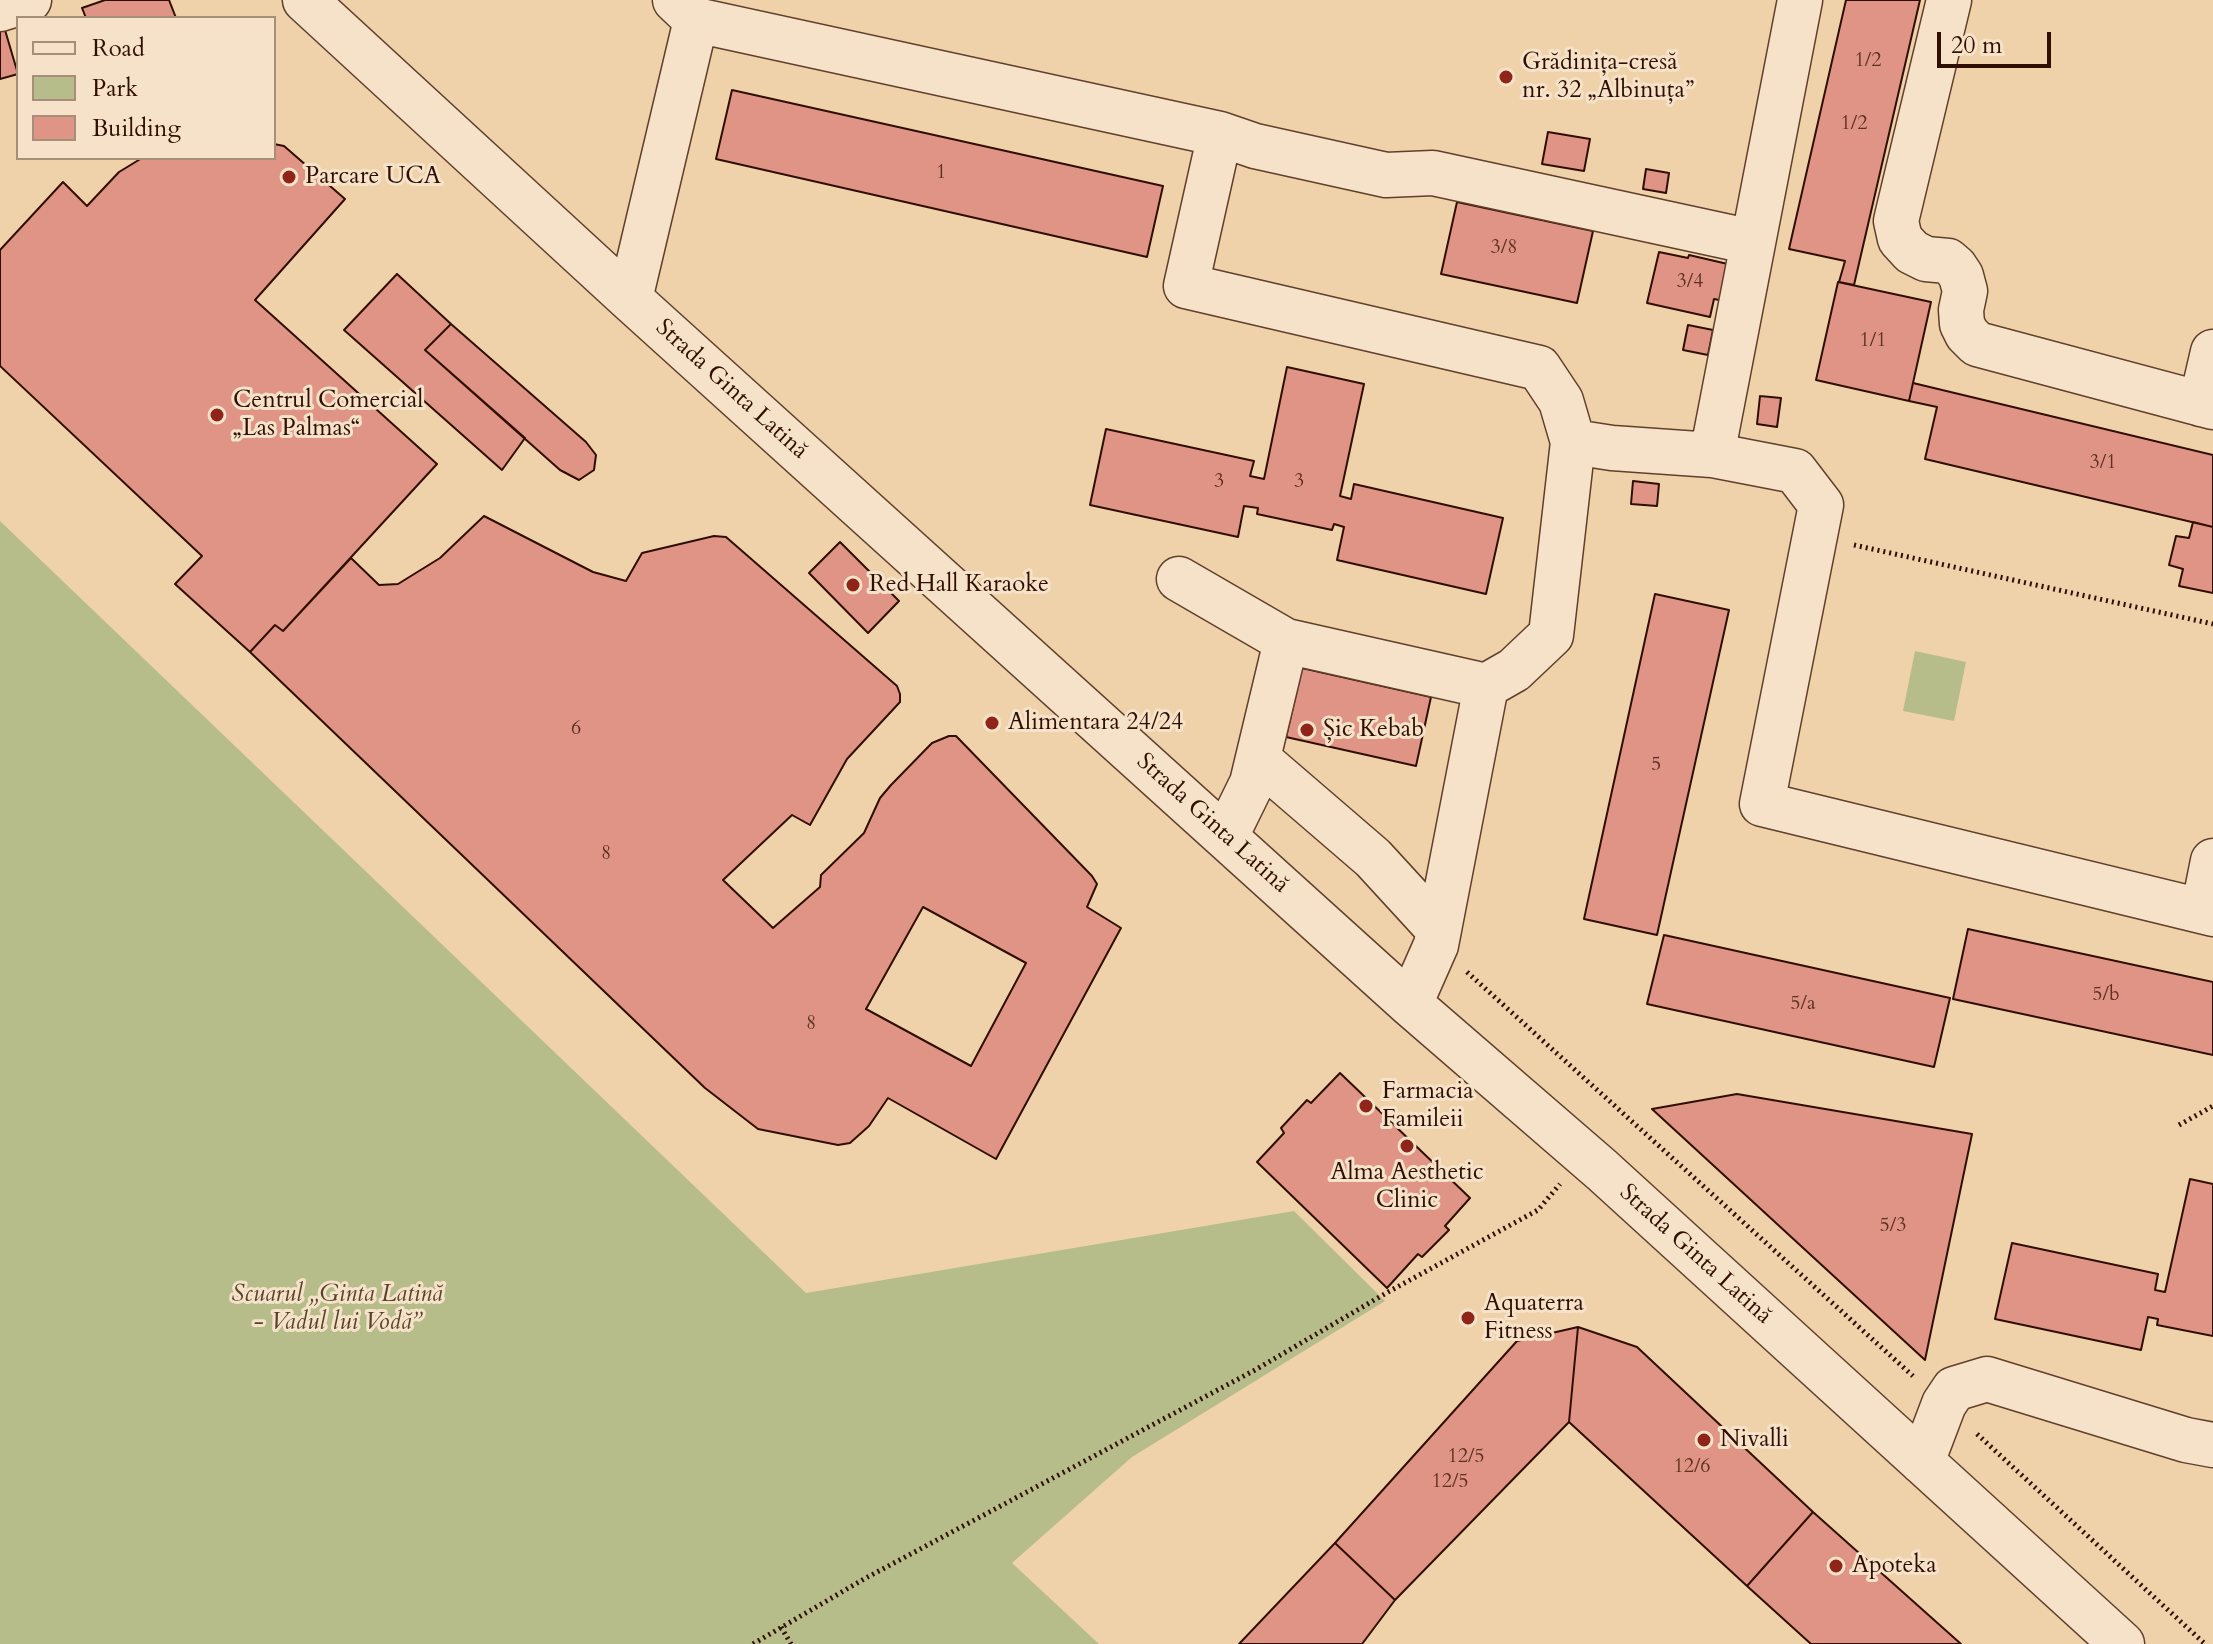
<!DOCTYPE html>
<html>
<head>
<meta charset="utf-8">
<style>
  body { margin:0 }
  #map { position:relative; width:2213px; height:1644px; overflow:hidden; background:#efd2aa; font-family:Cardo,serif }
  canvas { display:block }
  .legend { position:absolute; left:16px; top:16px; width:260px; height:144px; box-sizing:border-box; background:#f5e2c8; border:2px solid #a68e78; margin:0; padding:10px 14px; list-style:none; font-size:24px; color:#300f01 }
  .legend li { display:flex; align-items:center; gap:16px; height:40px }
  .legend b { width:40px; border:2px solid #a68e78 }
  .scale { position:absolute; left:1937px; top:32px; width:114px; height:36px; box-sizing:border-box; border:4px solid #300f01; border-top:0; padding-left:10px; font-size:24px; line-height:28px; white-space:nowrap; color:#300f01; -webkit-text-stroke:6px #f5e2c8; paint-order:stroke }
</style>
</head>
<body>
<div id="map">
<canvas width="2213" height="1644"></canvas>
<ul class="legend">
<li><b style="height:10px;background:#f5e2c8"></b>Road</li>
<li><b style="height:22px;background:#b7bd8a"></b>Park</li>
<li><b style="height:22px;background:#df9485"></b>Building</li>
</ul>
<div class="scale">20 m</div>
</div>
<script>
const ctx = document.querySelector('canvas').getContext('2d');
ctx.lineJoin = 'round';
function paint(path, color) {
  ctx.fillStyle = color;
  ctx.fill(path, 'evenodd');
}
function toPath(rows) {
  const path = new Path2D();
  for (const r of rows) {
    path.moveTo(r[0], r[1]);
    for (let i = 2; i < r.length; i += 2) path.lineTo(r[i], r[i + 1]);
  }
  return path;
}
function strokePath(path, color, width, dash) {
  ctx.strokeStyle = color;
  ctx.lineWidth = width;
  ctx.lineCap = dash ? 'butt' : 'round';
  ctx.setLineDash(dash || []);
  ctx.stroke(path);
}
function label(font, color, halo, rows, align = 'center') {
  ctx.font = font + ' Cardo,serif';
  ctx.lineWidth = 6;
  ctx.setLineDash([]);
  ctx.textBaseline = 'middle';
  ctx.strokeStyle = halo;
  ctx.fillStyle = color;
  for (const [text, x, y, turn = 0] of rows) {
    ctx.save();
    ctx.translate(x, y);
    ctx.rotate((+turn || 0) * Math.PI / 180);
    ctx.textAlign = isNaN(turn) ? turn : align;
    if (halo) ctx.strokeText(text, 0, 0);
    ctx.fillText(text, 0, 0);
    ctx.restore();
  }
}
const green = toPath([
  [0,521,806,1293,1294,1211,1385,1301,1132,1457,1012,1563,1099,1644,0,1644],
  [1915,651,1966,662,1954,721,1903,711]
]);
const building = toPath([
  [105,0,169,0,176,18,86,18,82,8,105,0],
  [1846,0,1920,0,1854,285,1839,282,1845,261,1789,249,1846,0],
  [5,30,18,74,0,79,0,31,5,30],
  [732,90,1163,186,1147,257,716,159,732,90],
  [1548,132,1590,139,1584,171,1542,164,1548,132],
  [274,144,284,146,345,199,255,300,437,464,283,631,275,625,250,652,175,584,202,556,0,366,0,250,63,182,87,206,119,172,142,158,274,158,274,144],
  [1646,169,1669,173,1666,193,1643,189,1646,169],
  [1457,202,1593,231,1577,303,1441,274,1457,202],
  [1659,252,1688,258,1689,255,1732,265,1724,301,1714,299,1710,317,1647,303,1659,252],
  [397,274,451,324,425,350,525,438,502,470,344,330,397,274],
  [1838,282,1931,302,1909,401,1816,380,1838,282],
  [451,324,586,442,596,455,594,470,579,480,560,470,425,350,451,324],
  [1688,325,1713,330,1708,355,1683,350,1688,325],
  [1287,367,1364,384,1340,496,1351,499,1354,484,1503,518,1486,594,1337,560,1344,527,1334,524,1332,530,1257,514,1258,508,1244,506,1238,537,1090,505,1106,429,1254,461,1250,476,1264,479,1287,367],
  [1913,383,2213,455,2213,527,1925,459,1937,407,1909,401,1913,383],
  [1760,396,1781,398,1777,427,1757,424,1760,396],
  [1633,481,1659,484,1657,506,1631,504,1633,481],
  [484,516,593,572,626,581,642,553,714,536,726,537,897,686,900,694,900,702,847,759,810,825,792,815,723,880,773,928,820,887,821,875,864,833,880,798,891,785,932,743,949,736,956,736,1092,876,1097,884,1087,907,1121,928,996,1159,888,1098,869,1126,850,1143,838,1145,758,1129,705,1088,250,652,275,625,283,631,351,558,379,585,398,584,440,558,484,516],
  [923,907,1026,963,971,1066,866,1009,923,907],
  [2193,522,2213,527,2213,593,2179,586,2183,569,2169,565,2176,536,2189,538,2193,522],
  [840,542,899,601,868,633,809,573,840,542],
  [1655,594,1729,610,1657,935,1584,919,1655,594],
  [1302,668,1431,697,1416,766,1286,737,1302,668],
  [1968,929,2213,982,2213,1055,1953,999,1968,929],
  [1664,935,1950,998,1934,1067,1647,1004,1664,935],
  [1340,1073,1470,1198,1445,1226,1449,1230,1422,1257,1418,1254,1387,1288,1257,1162,1284,1133,1281,1128,1307,1100,1311,1103,1340,1073],
  [1737,1094,1972,1134,1925,1360,1652,1109,1737,1094],
  [2190,1179,2213,1184,2213,1336,2157,1325,2158,1319,2148,1317,2141,1350,1995,1319,2012,1243,2158,1274,2155,1290,2165,1292,2190,1179],
  [1578,1327,1569,1422,1395,1600,1335,1543,1517,1341,1578,1327],
  [1578,1327,1637,1347,1813,1512,1747,1586,1569,1422,1578,1327],
  [1813,1512,1961,1644,1811,1644,1747,1586,1813,1512],
  [1335,1543,1395,1600,1362,1644,1239,1644,1335,1543]
]);
const path = toPath([
  [1854,545,2213,624],
  [1467,972,1913,1376],
  [2179,1125,2213,1106],
  [1977,1434,2205,1644],
  [781,1627,791,1644],
  [753,1644,864,1579,1255,1370,1388,1292,1538,1210,1560,1184]
]);
const minor = toPath([
  [305,0,630,299,1410,1004,1602,1170,2122,1644],
  [675,0,696,20,1220,134,1186,286,1539,368,1561,401,1573,442],
  [1949,0,1896,221,1900,239,1912,252,1926,259,1948,261,1955,267,1961,276,1965,291,1961,310,1962,324,1967,334,1977,344,2213,407],
  [0,9,29,0],
  [1220,134,1255,146,1386,175,1433,173,1752,242],
  [630,299,696,20],
  [2201,404,2213,352],
  [1712,455,1795,471,1821,505,1762,804,2213,914],
  [1179,579,1286,641],
  [1258,759,1373,858,1439,930],
  [1226,836,1252,783,1286,641,1486,686],
  [2203,911,2213,861],
  [1410,1004,1436,945,1486,686,1514,670,1551,635,1573,442,1612,448,1712,455,1800,0],
  [1922,1462,1944,1404,1954,1389,1987,1379,2186,1440,2213,1445]
]);
const markers = [
  [1506,77,8,"#8f2418"],
  [289,177,8,"#8f2418"],
  [217,415,8,"#8f2418"],
  [853,585,8,"#8f2418"],
  [992,723,8,"#8f2418"],
  [1307,730,8,"#8f2418"],
  [1366,1106,8,"#8f2418"],
  [1407,1146,8,"#8f2418"],
  [1468,1318,8,"#8f2418"],
  [1704,1440,8,"#8f2418"],
  [1836,1566,8,"#8f2418"]
];
const numberNames = [
  ["1/2",1868,61],
  ["1/2",1854,124],
  ["1",941,173],
  ["3/8",1504,248],
  ["3/4",1690,282],
  ["1/1",1873,341],
  ["3/1",2103,463],
  ["3",1219,482],
  ["3",1299,482],
  ["6",576,729],
  ["5",1656,765],
  ["8",606,854],
  ["5/b",2106,995],
  ["5/a",1803,1004],
  ["8",811,1024],
  ["5/3",1893,1226],
  ["12/5",1466,1457],
  ["12/6",1692,1467],
  ["12/5",1450,1482]
];
const poiNames = [
  ["Grădinița-cresă",1522,63],
  ["nr. 32 „Albinuța”",1522,91],
  ["Parcare UCA",305,177],
  ["Centrul Comercial",233,401],
  ["„Las Palmas“",233,429],
  ["Red Hall Karaoke",869,585],
  ["Alimentara 24/24",1008,723],
  ["Șic Kebab",1323,730],
  ["Farmacia",1382,1092],
  ["Famileii",1382,1120],
  ["Alma Aesthetic",1407,1173,"center"],
  ["Clinic",1407,1201,"center"],
  ["Aquaterra",1484,1304],
  ["Fitness",1484,1332],
  ["Nivalli",1720,1440],
  ["Apoteka",1852,1566]
];
const streetNames = [
  ["Strada Ginta Latină",731,390,42],
  ["Strada Ginta Latină",1212,824,42],
  ["Strada Ginta Latină",1695,1255,42]
];
const parkNames = [
  ["Scuarul „Ginta Latină",337,1295],
  ["- Vadul lui Vodă”",337,1323]
];
paint(green, '#b7bd8a');
paint(building, '#df9485');
strokePath(building, '#300f01', 2);
strokePath(minor, '#60402b', 47);
strokePath(path, '#300f01', 5, [2, 4]);
strokePath(minor, '#f5e2c8', 44);
for (const [x, y, r, color] of markers) {
  const dot = new Path2D();
  dot.arc(x, y, r, 0, 2 * Math.PI);
  ctx.fillStyle = color;
  ctx.fill(dot);
  strokePath(dot, '#f5e2c8', 3);
}
label('20px', '#5c3022', null, numberNames);
label('24px', '#300f01', '#f5e2c8', poiNames, 'left');
label('24px', '#300f01', '#f5e2c8', streetNames);
label('italic 24px', '#58432a', '#f5e2c8', parkNames);
</script>
</body>
</html>
